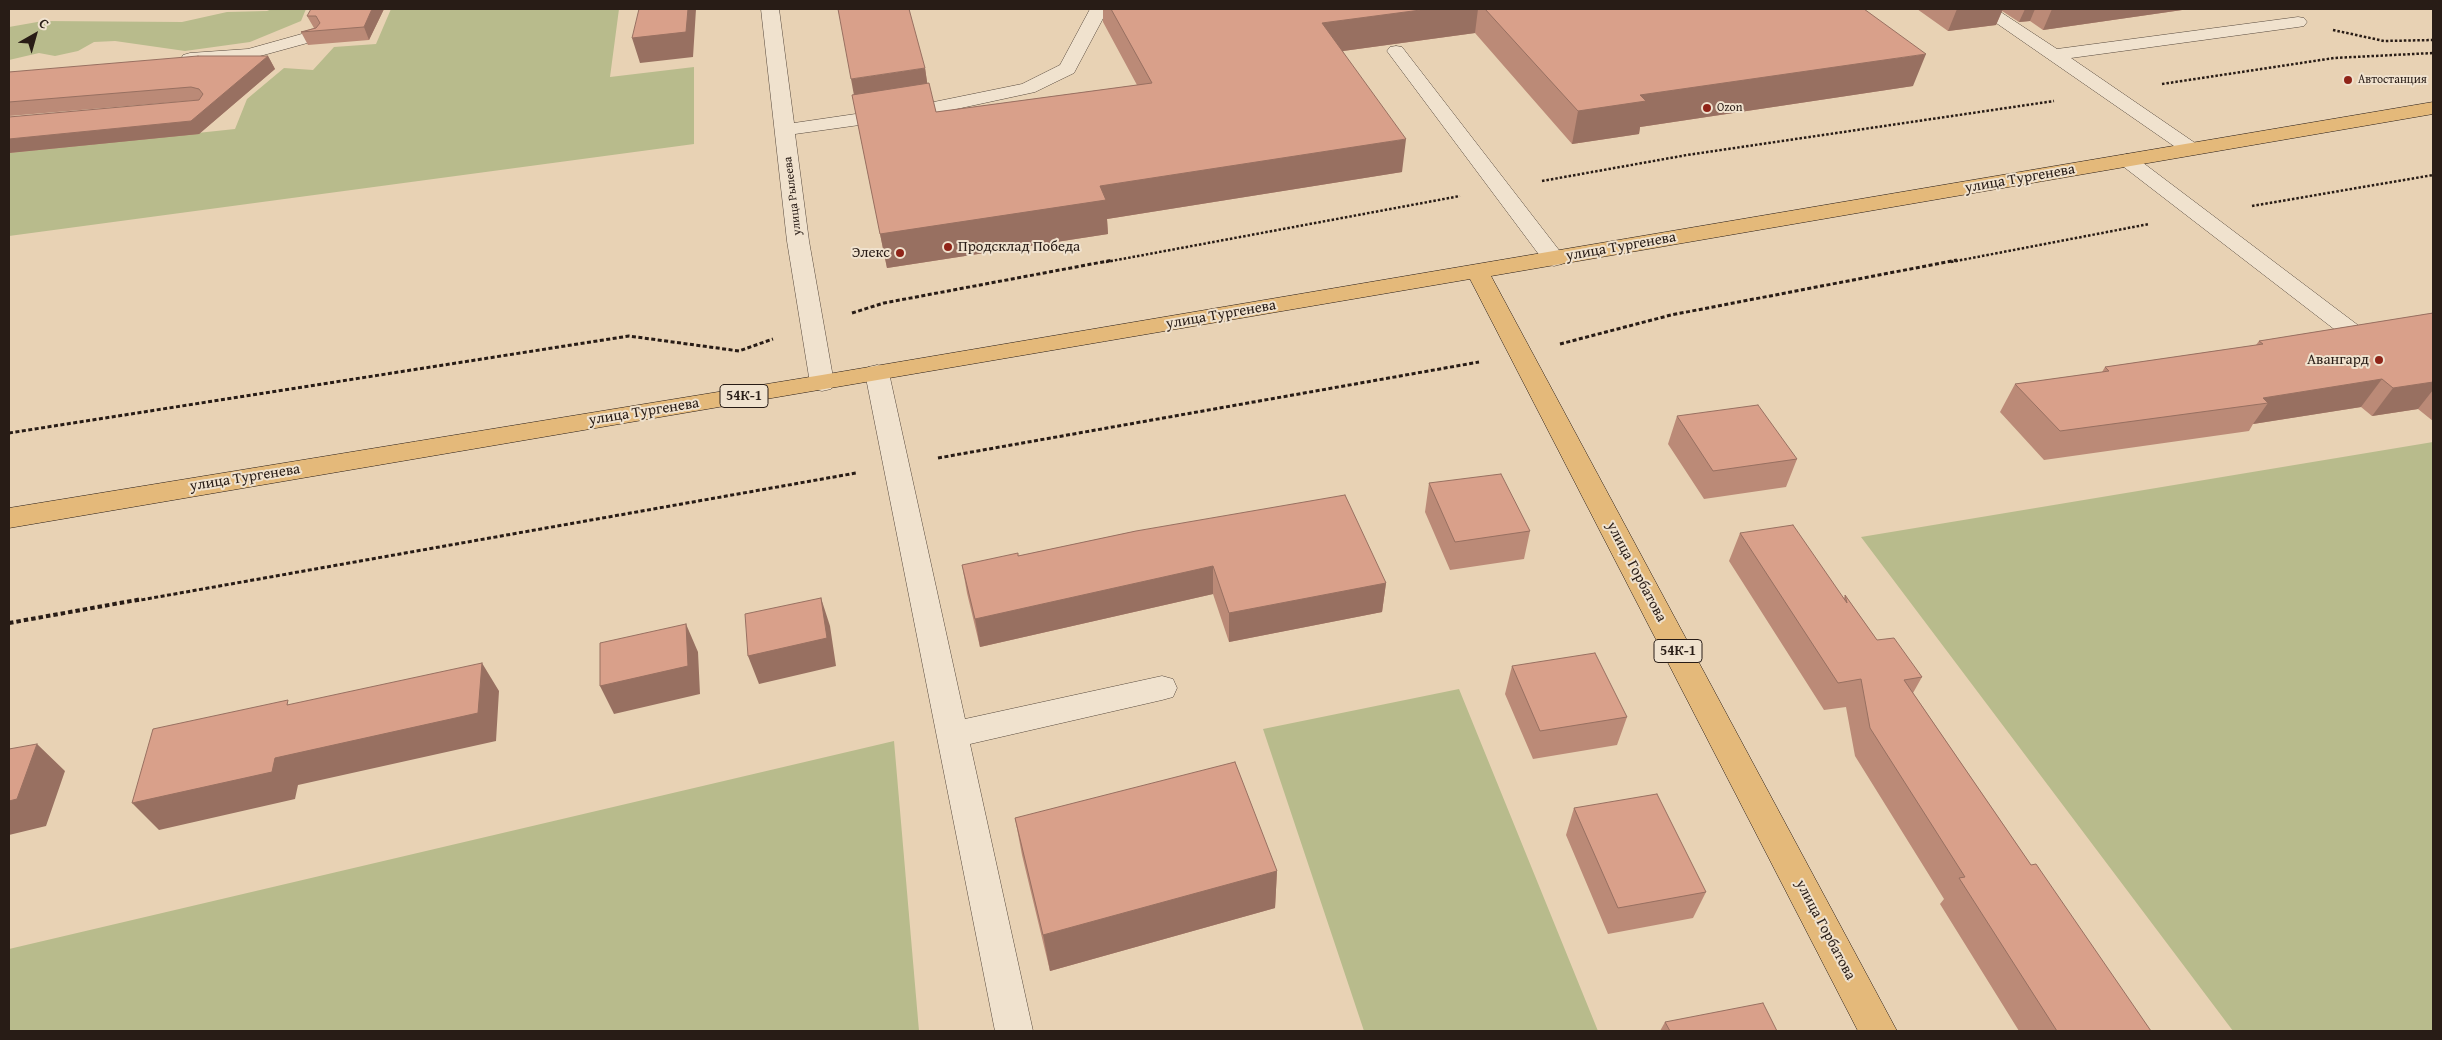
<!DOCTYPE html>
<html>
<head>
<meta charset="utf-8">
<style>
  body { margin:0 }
  #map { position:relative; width:2442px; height:1040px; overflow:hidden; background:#e8d2b4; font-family:"Gentium Book Plus",serif }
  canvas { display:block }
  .frame { position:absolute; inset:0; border:10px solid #281c16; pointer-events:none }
  .north { position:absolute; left:10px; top:10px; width:50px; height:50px; -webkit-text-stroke:4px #f0e2ce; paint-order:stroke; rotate:38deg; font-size:14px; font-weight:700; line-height:20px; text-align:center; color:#281c16 }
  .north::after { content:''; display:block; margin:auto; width:18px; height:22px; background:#281c16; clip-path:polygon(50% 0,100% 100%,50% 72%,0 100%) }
</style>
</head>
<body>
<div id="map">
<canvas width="2442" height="1040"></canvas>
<div class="frame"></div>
<div class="north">С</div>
</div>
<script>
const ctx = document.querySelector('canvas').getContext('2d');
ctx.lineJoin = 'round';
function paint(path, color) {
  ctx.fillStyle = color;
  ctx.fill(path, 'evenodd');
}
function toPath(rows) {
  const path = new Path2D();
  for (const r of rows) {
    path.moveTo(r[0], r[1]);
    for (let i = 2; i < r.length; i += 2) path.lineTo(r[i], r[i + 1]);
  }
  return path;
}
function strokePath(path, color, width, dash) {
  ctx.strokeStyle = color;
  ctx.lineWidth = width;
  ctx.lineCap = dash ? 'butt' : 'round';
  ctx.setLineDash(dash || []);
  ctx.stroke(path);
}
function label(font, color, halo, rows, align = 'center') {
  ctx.font = font + ' "Gentium Book Plus",serif';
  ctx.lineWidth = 4;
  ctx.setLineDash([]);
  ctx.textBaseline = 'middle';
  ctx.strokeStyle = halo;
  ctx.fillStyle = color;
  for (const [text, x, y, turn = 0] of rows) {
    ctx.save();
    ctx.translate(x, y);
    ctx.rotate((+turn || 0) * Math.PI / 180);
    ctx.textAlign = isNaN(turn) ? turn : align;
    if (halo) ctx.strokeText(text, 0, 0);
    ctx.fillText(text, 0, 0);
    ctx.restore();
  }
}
const green = toPath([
  [272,9,306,9,301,21,250,42,185,51,115,41,94,42,78,51,55,56,39,53,9,60,9,27,43,21,182,22,227,12,267,11],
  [391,9,619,9,610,77,694,67,694,144,9,236,9,153,235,129,247,99,284,68,313,70,334,47,376,44],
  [2433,442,2433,1031,2233,1031,1861,537],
  [1459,689,1598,1031,1364,1031,1263,729],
  [894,741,919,1031,9,1031,9,949]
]);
const pathFar2 = toPath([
  [2333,30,2384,41,2433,40],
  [2162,84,2334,58,2433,53],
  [1542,181,1687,155,2054,101],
  [2252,206,2433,175],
  [1106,262,1460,196],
  [1951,262,2149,224]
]);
const pathFar1 = toPath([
  [852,313,884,303,1113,260],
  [1560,344,1671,315,1957,260],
  [9,433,629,336,739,351,773,339],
  [938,458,1479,362],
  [135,601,856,473]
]);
const path = toPath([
  [9,623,142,599]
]);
const minor = toPath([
  [761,9,779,9,794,123,924,104,1022,84,1060,65,1090,9,1108,9,1074,73,1035,92,924,116,795,134,809,241,834,383,831,389,822,391,813,389,810,383,787,241,761,9],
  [1976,9,1996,9,2057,49,2298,17,2304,18,2307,22,2304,26,2298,27,2071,58,2198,145,2201,149,2198,153,2191,155,2184,153,1976,9],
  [316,30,322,31,325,35,322,39,249,59,190,65,183,63,181,59,183,55,190,53,248,49,316,30],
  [1396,46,1402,47,1562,254,1565,259,1562,264,1554,266,1546,264,1387,51,1390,47,1396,46],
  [2127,154,2134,156,2363,329,2367,334,2363,339,2355,341,2347,339,2120,164,2117,160,2120,156,2127,154],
  [877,365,886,367,889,373,965,719,1162,676,1173,679,1177,688,1173,697,1162,700,970,744,1033,1031,995,1031,865,373,868,367,877,365]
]);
const major = toPath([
  [2433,102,2433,114,1491,276,1897,1031,1858,1031,1470,279,9,528,9,508,822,375,2433,102]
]);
const wall = toPath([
  [384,9,369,40,308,45,301,32,314,28,307,16],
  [1103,9,1864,9,1913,86,1640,127,1639,134,1572,144,1475,33,1343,51,1402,172,1107,219,1108,234,887,268,852,95,925,68,927,83,936,112,1137,85,1103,22],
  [1917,9,2189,9,2043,30,2030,21,2019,22,2002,11,1996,25,1948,31],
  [268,56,275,69,199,134,9,153,9,117,199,100,9,116,9,117,9,72],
  [2433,313,2433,421,2418,409,2372,416,2361,407,2253,424,2249,431,2044,460,2000,412,2015,384,2102,372,2105,367,2256,345,2259,341],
  [1677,416,1797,459,1786,487,1704,499,1668,444],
  [1429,483,1530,531,1524,559,1450,570,1425,512],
  [1136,531,1386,583,1382,612,1229,642,1213,594,980,647,967,593,962,565,1018,556],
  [1740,533,1844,598,1845,595,1877,640,1922,677,1913,693,2031,865,2151,1031,2019,1031,1940,904,1944,899,1855,756,1846,707,1824,710,1729,561],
  [1512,666,1627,717,1617,745,1533,759,1505,694],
  [1574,808,1706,892,1693,918,1608,934,1566,835],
  [1015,818,1277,871,1275,908,1050,971,1022,855],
  [1665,1022,1777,1031,1660,1031]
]);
const shadedWall = toPath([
  [372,9,384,9,369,40,364,27],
  [688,9,696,9,693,57,640,63,632,38],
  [1428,9,1478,9,1475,33,1321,54,1322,23],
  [1957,9,2003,9,1996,25,1948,31],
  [2025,9,2035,9,2030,21,2019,22],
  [2052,9,2189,9,2043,30],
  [1926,54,1913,86,1640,127,1639,134,1572,144,1578,111,1640,95],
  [268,56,275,69,199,134,9,153,9,139,191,121],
  [925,68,930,101,857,112,851,79],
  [1406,139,1402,172,1107,219,1108,234,887,268,880,234,1100,186],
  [2382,379,2361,407,2253,424,2268,403,2263,398],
  [2433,382,2433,390,2418,409,2372,416,2393,388],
  [1213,566,1213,594,980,647,975,619],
  [1386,583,1382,612,1229,642,1229,613],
  [821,598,830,626,836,666,759,684,748,656],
  [686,624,698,652,700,694,614,714,600,686],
  [482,663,499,691,496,741,298,785,295,799,159,830,132,803],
  [37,744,65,771,46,826,9,835,9,801],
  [1277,871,1275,908,1050,971,1043,935]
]);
const building = toPath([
  [311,9,372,9,364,27,301,32,316,28,320,23,316,16,307,16,311,9],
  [639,9,688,9,686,32,632,38,639,9],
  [838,9,909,9,925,68,851,79,838,9],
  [1111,9,1428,9,1322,23,1406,139,1100,186,1106,200,880,234,852,95,929,83,936,112,1152,83,1111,9],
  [1485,9,1864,9,1926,54,1640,95,1646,101,1578,111,1485,9],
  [198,56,268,56,191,121,9,139,9,117,199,100,203,94,199,89,191,87,9,102,9,72,198,56],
  [2433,313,2433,382,2393,388,2382,379,2263,398,2268,403,2060,431,2015,384,2109,371,2105,367,2263,344,2259,341,2433,313],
  [1758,405,1797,459,1713,471,1677,416,1758,405],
  [1501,474,1530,531,1455,542,1429,483,1501,474],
  [1345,495,1386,583,1229,613,1213,566,975,619,962,565,1018,553,1018,556,1136,531,1345,495],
  [1793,525,1847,603,1845,595,1877,640,1894,638,1922,677,1904,680,2031,865,2036,864,2151,1031,2057,1031,1959,878,1965,877,1870,728,1861,679,1838,683,1740,533,1793,525],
  [821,598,827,638,748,656,745,614,821,598],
  [686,624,688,666,600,686,600,643,686,624],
  [1595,653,1627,717,1540,731,1512,666,1595,653],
  [482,663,478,713,275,758,272,772,132,803,153,729,288,700,287,705,482,663],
  [37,744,17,799,9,801,9,749,37,744],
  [1235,762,1277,871,1043,935,1015,818,1235,762],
  [1657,794,1706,892,1618,908,1574,808,1657,794],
  [1763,1003,1777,1031,1670,1031,1665,1022,1763,1003]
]);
const markers = [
  [2348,80,5,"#8f2418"],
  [1707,108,5,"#8f2418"],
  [948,247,5,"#8f2418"],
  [900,253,5,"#8f2418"],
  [2379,360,5,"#8f2418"]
];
const farPoinames = [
  ["Автостанция",2358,80],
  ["Ozon",1717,108]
];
const farStreetnames = [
  ["улица Рылеева",793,196,-97]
];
const shields = [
  [744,396,48],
  [1678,651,48]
];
const shieldNames = [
  ["54К-1",744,396],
  ["54К-1",1678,651]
];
const streetNames = [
  ["улица Тургенева",2020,179,-10],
  ["улица Тургенева",1621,247,-10],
  ["улица Тургенева",1221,315,-10],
  ["улица Тургенева",644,412,-9],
  ["улица Тургенева",245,478,-9],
  ["улица Горбатова",1636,572,62],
  ["улица Горбатова",1825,930,62]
];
const poiNames = [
  ["Продсклад Победа",958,247,"left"],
  ["Элекс",890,253],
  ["Авангард",2369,360]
];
paint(green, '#b8bb8c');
strokePath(minor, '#584a3e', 1);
strokePath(major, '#281c16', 1);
strokePath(pathFar2, '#281c16', 2.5, [2.5, 2]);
strokePath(pathFar1, '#281c16', 3, [4, 2.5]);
strokePath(path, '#281c16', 4, [4.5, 3]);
paint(minor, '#f0e2ce');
paint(major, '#e4b97a');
paint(wall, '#bb8a77');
paint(shadedWall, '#987061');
paint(building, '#d9a08a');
strokePath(building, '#987061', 1);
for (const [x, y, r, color] of markers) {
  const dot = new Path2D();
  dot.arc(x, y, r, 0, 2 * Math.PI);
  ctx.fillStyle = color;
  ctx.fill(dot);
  strokePath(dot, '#f0e2ce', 2);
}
label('12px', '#281c16', '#f0e2ce', farPoinames, 'left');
label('12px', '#281c16', '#f0e2ce', farStreetnames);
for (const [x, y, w] of shields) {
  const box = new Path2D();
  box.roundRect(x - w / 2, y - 11.5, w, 23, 4);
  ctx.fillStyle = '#f0e2ce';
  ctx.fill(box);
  strokePath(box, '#281c16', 1);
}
label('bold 14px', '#281c16', null, shieldNames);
label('15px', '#281c16', '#f0e2ce', streetNames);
label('15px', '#281c16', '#f0e2ce', poiNames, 'right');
</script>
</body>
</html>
